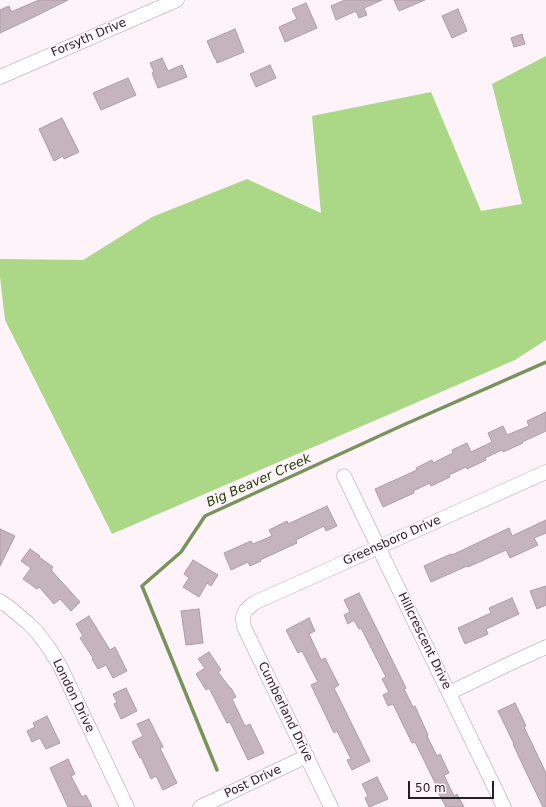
<!DOCTYPE html>
<html>
<head>
<meta charset="utf-8">
<style>
  body { margin:0 }
  #map { position:relative; width:546px; height:807px; overflow:hidden; background:#fef3f9; font-family:"DejaVu Sans",sans-serif }
  canvas { display:block }
  .scale { position:absolute; left:408px; top:781px; width:86px; height:18px; box-sizing:border-box; border:2px solid #251e22; border-top:0; padding-left:5px; font-size:12px; line-height:14px; white-space:nowrap; color:#251e22; -webkit-text-stroke:3px #fef3f9; paint-order:stroke }
</style>
</head>
<body>
<div id="map">
<canvas width="546" height="807"></canvas>
<div class="scale">50 m</div>
</div>
<script>
const ctx = document.querySelector('canvas').getContext('2d');
ctx.lineJoin = 'round';
function paint(path, color) {
  ctx.fillStyle = color;
  ctx.fill(path, 'evenodd');
}
function toPath(rows) {
  const path = new Path2D();
  for (const r of rows) {
    path.moveTo(r[0], r[1]);
    for (let i = 2; i < r.length; i += 2) path.lineTo(r[i], r[i + 1]);
  }
  return path;
}
function strokePath(path, color, width, dash) {
  ctx.strokeStyle = color;
  ctx.lineWidth = width;
  ctx.lineCap = dash ? 'butt' : 'round';
  ctx.setLineDash(dash || []);
  ctx.stroke(path);
}
function label(font, color, halo, rows, align = 'center') {
  ctx.font = font + ' "DejaVu Sans",sans-serif';
  ctx.lineWidth = 3;
  ctx.setLineDash([]);
  ctx.textBaseline = 'middle';
  ctx.strokeStyle = halo;
  ctx.fillStyle = color;
  for (const [text, x, y, turn = 0] of rows) {
    ctx.save();
    ctx.translate(x, y);
    ctx.rotate((+turn || 0) * Math.PI / 180);
    ctx.textAlign = isNaN(turn) ? turn : align;
    if (halo) ctx.strokeText(text, 0, 0);
    ctx.fillText(text, 0, 0);
    ctx.restore();
  }
}
const forest = toPath([
  [546,56,546,340,515,360,112,534,5,320,0,277,0,259,83,260,152,217,247,179,321,213,312,116,431,92,481,211,522,204,492,84]
]);
const stream = toPath([
  [217,770,142,586,181,552,205,516,401,426,546,362]
]);
const building = toPath([
  [39,0,68,0,34,17,0,33,0,10,9,6,11,12,39,0],
  [345,0,382,0,364,8,367,15,359,18,356,11,336,20,331,6,345,0],
  [394,0,425,0,399,11,394,0],
  [306,3,317,28,285,42,279,27,297,19,292,9,306,3],
  [458,9,467,31,452,38,442,16,458,9],
  [235,29,244,52,217,63,216,59,215,59,207,41,235,29],
  [522,34,525,44,514,47,511,38,522,34],
  [162,58,168,71,182,65,187,77,158,88,152,73,154,72,150,63,162,58],
  [270,65,276,78,256,87,250,74,270,65],
  [128,78,136,95,101,110,93,93,128,78],
  [62,118,79,152,64,159,63,156,54,161,39,129,62,118],
  [546,412,546,431,522,442,523,443,503,452,502,450,485,458,486,460,467,469,466,467,449,475,450,477,431,486,430,483,413,491,414,493,383,507,375,489,417,470,416,468,432,460,433,463,453,453,452,450,467,443,471,452,492,442,488,433,503,426,507,435,529,426,527,421,546,412],
  [327,506,337,526,326,531,324,526,296,540,297,543,260,560,261,561,250,566,248,562,231,570,224,553,251,541,253,544,272,536,269,530,287,521,288,524,327,506],
  [546,520,546,533,534,538,538,545,510,558,506,550,468,567,467,566,431,582,424,566,451,554,452,555,509,528,512,536,546,520],
  [0,529,15,536,0,566,0,529],
  [30,549,40,556,39,557,53,567,51,570,80,602,71,611,60,599,54,604,39,587,37,589,23,579,31,568,21,561,30,549],
  [193,560,218,575,211,586,207,583,199,597,183,587,189,578,184,574,193,560],
  [546,586,546,605,537,609,530,591,546,586],
  [359,593,406,688,404,689,413,707,415,706,428,735,427,736,437,756,440,754,449,773,444,775,454,796,457,794,464,807,446,807,438,792,439,791,415,742,412,743,393,704,388,706,383,695,389,692,382,679,386,677,361,628,359,629,354,620,348,624,344,615,350,612,344,600,359,593],
  [512,598,519,614,486,629,488,634,465,644,458,628,491,613,489,608,512,598],
  [199,609,203,643,186,645,181,611,199,609],
  [89,616,110,650,115,647,127,671,113,678,106,665,98,669,92,659,93,658,80,638,83,636,76,624,89,616],
  [309,618,315,631,309,634,321,660,325,658,333,674,339,685,334,688,370,761,352,770,347,760,351,759,337,731,334,733,311,685,318,682,302,651,298,653,286,630,309,618],
  [209,652,221,670,218,672,230,688,231,688,236,697,232,699,245,726,250,724,264,753,248,760,230,722,227,723,209,688,206,690,196,674,205,668,198,659,209,652],
  [126,688,137,711,121,719,114,704,117,702,113,694,126,688],
  [515,703,526,726,524,727,546,773,546,807,543,807,526,772,513,744,514,744,498,711,515,703],
  [47,716,60,743,46,749,40,738,32,742,27,731,35,727,33,723,47,716],
  [149,719,163,747,160,748,177,783,163,790,156,776,151,779,141,757,140,758,132,742,143,736,137,724,149,719],
  [68,759,75,774,71,776,82,797,86,795,92,807,68,807,50,768,68,759],
  [377,777,388,799,369,807,365,798,368,796,362,784,377,777]
]);
const minor = toPath([
  [0,77,177,0],
  [344,476,504,807],
  [0,601,9,607,28,623,37,632,49,648,60,666,127,807],
  [449,693,509,664,546,647],
  [200,807,307,756],
  [331,807,244,627,243,621,243,616,246,610,254,603,546,472]
]);
const streetNames = [
  ["Forsyth Drive",89,38,-23],
  ["Greensboro Drive",392,541,-24],
  ["Hillcrescent Drive",424,641,64],
  ["London Drive",73,696,64],
  ["Cumberland Drive",285,712,64],
  ["Post Drive",253,782,-25]
];
const waterNames = [
  ["Big Beaver Creek",259,481,-24]
];
paint(forest, '#aad887');
strokePath(stream, '#76945c', 3.5);
paint(building, '#c5b4bd');
strokePath(building, '#ad9ca5', 1);
strokePath(minor, '#ae9da6', 15);
strokePath(minor, '#fff', 14);
label('12px', '#251e22', '#fef3f9', streetNames);
label('italic 13px', '#254106', '#fef3f9', waterNames);
</script>
</body>
</html>
